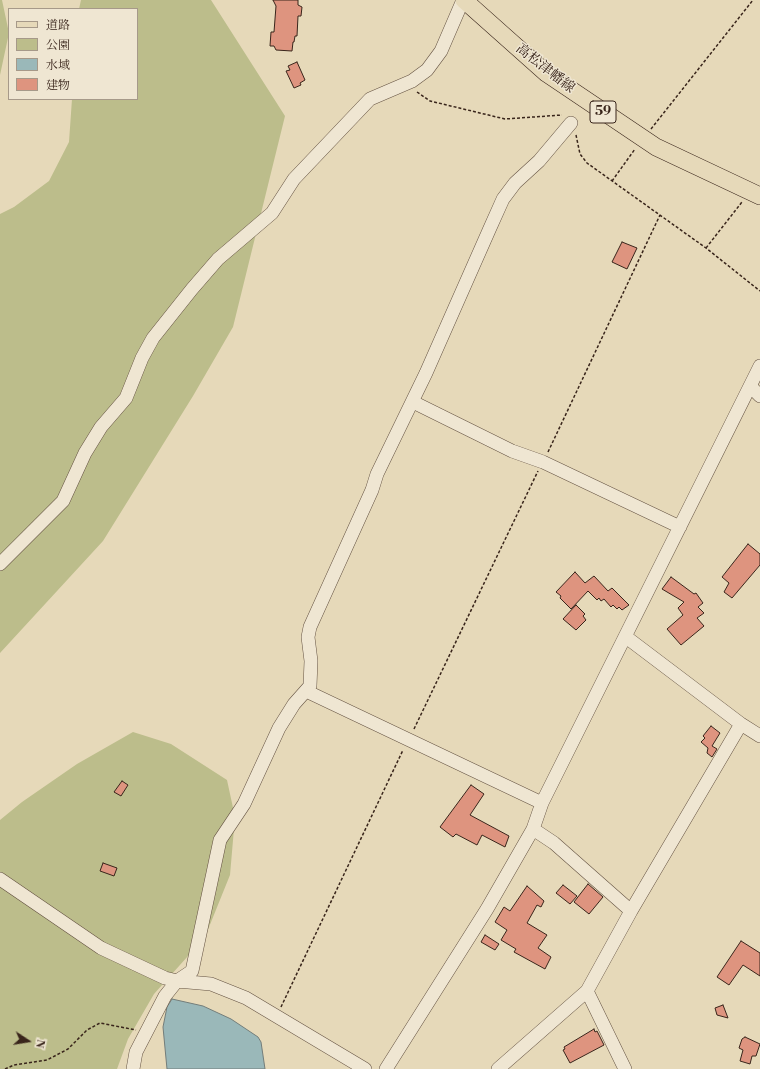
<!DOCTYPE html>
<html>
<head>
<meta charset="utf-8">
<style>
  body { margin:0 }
  #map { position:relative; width:760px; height:1069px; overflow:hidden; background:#e6d9b9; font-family:"Libre Bodoni","Noto Serif JP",serif }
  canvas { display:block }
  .legend { position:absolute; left:8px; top:8px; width:130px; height:92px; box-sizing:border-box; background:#efe6d2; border:1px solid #a69989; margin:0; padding:5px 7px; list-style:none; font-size:12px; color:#39251b }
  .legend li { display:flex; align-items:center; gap:8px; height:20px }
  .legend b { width:20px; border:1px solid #a69989 }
  .north { position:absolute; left:8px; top:1021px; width:40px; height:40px; -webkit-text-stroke:3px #efe6d2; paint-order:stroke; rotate:102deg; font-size:11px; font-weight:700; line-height:16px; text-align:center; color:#39251b }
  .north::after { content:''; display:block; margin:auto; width:14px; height:18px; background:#39251b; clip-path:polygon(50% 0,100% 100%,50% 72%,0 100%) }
</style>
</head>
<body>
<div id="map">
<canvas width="760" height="1069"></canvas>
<ul class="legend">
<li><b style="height:5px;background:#e6d9b9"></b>道路</li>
<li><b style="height:11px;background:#bcbd8b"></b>公園</li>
<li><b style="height:11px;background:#9ab8b9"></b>水域</li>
<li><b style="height:11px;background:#de947f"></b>建物</li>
</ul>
<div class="north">N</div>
</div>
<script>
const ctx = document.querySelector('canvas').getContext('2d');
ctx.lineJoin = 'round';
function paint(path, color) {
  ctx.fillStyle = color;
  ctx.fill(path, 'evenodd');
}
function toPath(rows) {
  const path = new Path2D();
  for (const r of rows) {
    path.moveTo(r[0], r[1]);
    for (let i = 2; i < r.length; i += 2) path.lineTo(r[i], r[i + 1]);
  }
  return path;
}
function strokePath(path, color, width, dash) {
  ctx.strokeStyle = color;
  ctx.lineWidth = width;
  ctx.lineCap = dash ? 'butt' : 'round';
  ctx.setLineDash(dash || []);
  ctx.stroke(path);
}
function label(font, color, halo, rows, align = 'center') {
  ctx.font = font + ' "Libre Bodoni","Noto Serif JP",serif';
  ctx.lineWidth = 3;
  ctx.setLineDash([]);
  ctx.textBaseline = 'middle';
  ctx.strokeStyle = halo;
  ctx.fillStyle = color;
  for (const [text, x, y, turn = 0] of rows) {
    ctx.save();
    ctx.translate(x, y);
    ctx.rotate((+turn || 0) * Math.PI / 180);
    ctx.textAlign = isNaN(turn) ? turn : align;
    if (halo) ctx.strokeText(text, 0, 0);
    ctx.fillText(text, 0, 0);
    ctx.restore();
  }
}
const green = toPath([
  [0,0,2,0,9,33,0,75],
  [81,0,211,0,285,116,233,327,193,396,103,541,0,653,0,214,14,207,49,181,69,142,72,99,137,99,137,9,79,9],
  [133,732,171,744,227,780,235,817,230,875,205,937,154,994,128,1039,117,1069,0,1069,0,820,22,802,77,764]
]);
const water = toPath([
  [172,999,203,1006,231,1019,258,1037,261,1042,265,1069,167,1069,163,1027,167,1007,172,999]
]);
const building = toPath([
  [273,0,298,0,298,5,302,7,301,16,298,16,297,36,295,36,294,42,293,42,292,51,276,50,274,46,270,46,271,32,274,32,276,6,273,0],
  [297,62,305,80,300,83,301,85,294,88,286,71,290,70,288,66,297,62],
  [622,242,637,248,627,269,612,262,622,242],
  [748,544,760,554,760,565,732,598,724,592,729,583,722,577,748,544],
  [575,572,585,583,594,576,608,591,612,588,629,605,622,610,619,607,617,609,613,605,611,607,604,599,601,601,599,598,597,600,588,591,571,609,560,598,561,596,556,592,575,572],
  [671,577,694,594,696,593,703,603,698,607,704,613,697,618,704,626,681,645,667,629,683,615,678,608,684,602,662,589,671,577],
  [576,605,585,614,583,616,586,620,576,630,563,619,576,605],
  [711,726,720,733,712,746,717,749,712,757,707,753,708,748,701,742,705,738,703,736,711,726],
  [122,781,128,785,121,796,114,792,122,781],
  [471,785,484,794,470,815,509,836,505,847,482,835,477,845,456,834,453,837,440,827,471,785],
  [103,863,117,868,114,876,100,871,103,863],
  [588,884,603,897,589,914,574,902,588,884],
  [563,885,577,896,570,904,556,893,563,885],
  [527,886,544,901,541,907,537,905,527,923,547,935,538,948,551,957,545,969,514,952,516,949,501,940,507,930,495,922,504,907,510,911,527,886],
  [485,935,499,944,495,950,481,942,485,935],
  [741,941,760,953,760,976,743,965,729,985,717,977,741,941],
  [723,1005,728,1018,717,1015,715,1008,723,1005],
  [594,1029,595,1032,597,1031,604,1045,570,1063,563,1050,565,1049,564,1047,594,1029],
  [745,1037,760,1044,756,1056,752,1056,750,1064,740,1061,743,1050,739,1048,742,1039,745,1037]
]);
const path = toPath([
  [417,92,430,101,505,119,562,115],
  [651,129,753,0],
  [576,135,580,154,587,163,706,248,760,291],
  [612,181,635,149],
  [706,248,742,202],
  [548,452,660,215],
  [414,729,538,471],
  [281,1007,403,750],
  [5,1069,14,1065,47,1060,68,1049,87,1030,100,1023,136,1030]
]);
const minor = toPath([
  [750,386,760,396],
  [413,402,512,451,543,462,680,527],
  [0,564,63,501,85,453,101,427,126,398,142,358,153,338,192,289,218,259,272,213,294,179,370,99,412,81,427,70,441,51,463,0],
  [626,637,741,724,760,736],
  [306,691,542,803],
  [533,829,554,843,631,911],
  [0,879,101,948,165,978,177,981,211,984,246,998,365,1069],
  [587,991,625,1069],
  [133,1069,136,1052,165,996,177,981,192,971,220,840,244,804,279,728,294,704,310,686,311,661,308,637,310,627,372,490,377,474,426,373,490,228,503,199,515,183,539,161,571,123],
  [386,1069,487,909,533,829,542,803,760,366],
  [498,1069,587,991,631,911,741,724]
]);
const major = toPath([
  [464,0,546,73,656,147,760,196]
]);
const shields = [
  [603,112,26]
];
const shieldNames = [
  ["59",603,112]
];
const streetNames = [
  ["高松津幡線",545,69,38]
];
paint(green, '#bcbd8b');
paint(water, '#9ab8b9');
strokePath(water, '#737d7a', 1);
paint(building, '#de947f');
strokePath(building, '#39251b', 1);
strokePath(minor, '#645242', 14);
strokePath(major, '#39251b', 18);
strokePath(path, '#39251b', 1.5, [3, 2]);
strokePath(minor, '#efe6d2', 13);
strokePath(major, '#e6d9b9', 17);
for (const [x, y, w] of shields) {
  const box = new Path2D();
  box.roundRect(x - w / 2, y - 11, w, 22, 3);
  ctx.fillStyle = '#efe6d2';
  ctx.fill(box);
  strokePath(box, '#39251b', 1);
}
label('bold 13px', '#39251b', null, shieldNames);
label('14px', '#39251b', '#efe6d2', streetNames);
</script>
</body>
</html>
